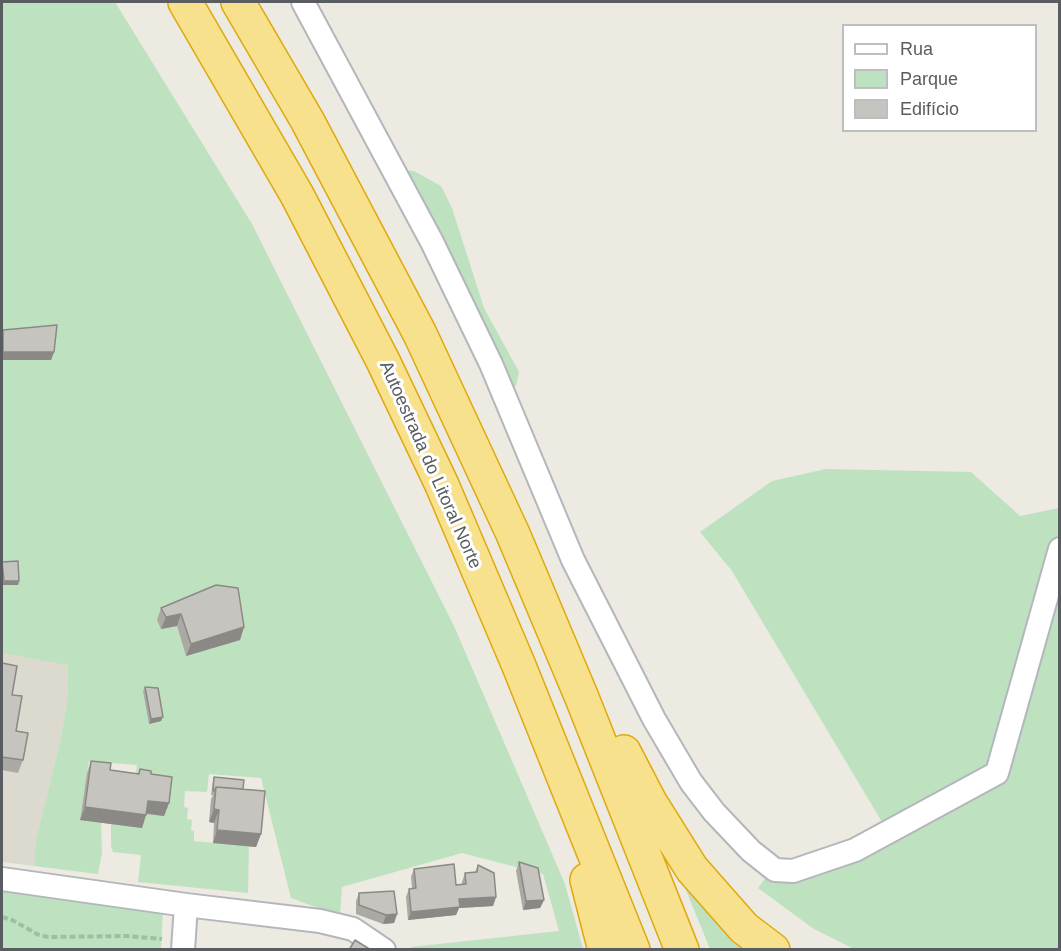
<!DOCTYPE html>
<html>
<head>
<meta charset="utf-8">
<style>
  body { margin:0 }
  #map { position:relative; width:1061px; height:951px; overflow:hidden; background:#eceae1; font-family:Helvetica,sans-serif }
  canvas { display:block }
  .frame { position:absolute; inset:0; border:3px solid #595d61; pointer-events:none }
  .legend { position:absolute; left:842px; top:24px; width:195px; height:108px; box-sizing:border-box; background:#fff; border:2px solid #bdbec0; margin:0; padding:8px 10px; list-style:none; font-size:18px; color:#595d61 }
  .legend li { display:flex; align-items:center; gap:12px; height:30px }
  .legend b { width:30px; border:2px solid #bdbec0 }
</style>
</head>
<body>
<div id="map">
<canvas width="1061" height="951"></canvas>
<div class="frame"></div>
<ul class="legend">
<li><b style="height:8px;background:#fff"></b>Rua</li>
<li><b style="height:16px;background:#bee2c0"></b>Parque</li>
<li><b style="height:16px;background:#c6c4be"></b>Edifício</li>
</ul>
</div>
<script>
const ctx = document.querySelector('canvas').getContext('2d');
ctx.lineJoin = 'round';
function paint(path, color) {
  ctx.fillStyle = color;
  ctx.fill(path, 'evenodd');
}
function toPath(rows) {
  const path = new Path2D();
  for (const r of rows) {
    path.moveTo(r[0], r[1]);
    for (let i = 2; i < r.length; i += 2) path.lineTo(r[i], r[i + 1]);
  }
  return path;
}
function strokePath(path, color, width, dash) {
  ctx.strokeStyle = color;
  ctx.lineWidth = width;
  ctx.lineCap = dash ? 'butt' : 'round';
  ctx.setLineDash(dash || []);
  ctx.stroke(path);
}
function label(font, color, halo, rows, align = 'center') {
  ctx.font = font + ' Helvetica,sans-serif';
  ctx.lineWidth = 6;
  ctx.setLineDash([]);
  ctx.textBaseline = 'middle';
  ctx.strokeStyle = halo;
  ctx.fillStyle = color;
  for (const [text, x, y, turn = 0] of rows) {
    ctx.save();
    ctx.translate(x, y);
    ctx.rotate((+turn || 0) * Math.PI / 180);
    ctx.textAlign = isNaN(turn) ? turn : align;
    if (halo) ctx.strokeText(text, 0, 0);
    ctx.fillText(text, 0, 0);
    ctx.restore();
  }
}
const education = toPath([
  [2,611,69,665,67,702,60,742,36,839,34,866,2,862]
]);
const green = toPath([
  [2,2,115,2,252,224,454,626,565,884,583,949,412,949,411,947,559,931,543,874,462,853,342,887,340,916,291,898,261,778,209,774,207,792,185,791,184,807,188,808,187,819,192,820,191,830,194,831,194,841,249,846,248,893,138,882,141,855,113,852,111,846,111,823,135,782,137,765,89,761,80,819,101,822,102,853,98,874,34,866,36,839,60,742,67,702,68,665,2,653,2,360,51,360,2,338],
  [233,601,239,640,186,656,177,626,161,629],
  [400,170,414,171,441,186,452,208,484,308,519,372,516,386,508,390],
  [826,469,971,472,1020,516,1059,508,1059,949,854,949,814,929,758,888,767,876,885,827,732,571,700,532,772,481],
  [679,873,763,949,710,949],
  [2,889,163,909,161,949,2,950]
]);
const path = toPath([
  [2,917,12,920,39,935,48,937,127,936,162,939]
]);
const street = toPath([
  [303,2,432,242,491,364,573,560,654,719,691,782,714,812,751,851,775,870,793,871,855,850,997,773,1060,549],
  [2,879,186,905,320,921,353,929,384,950],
  [183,950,186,905]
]);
const highway = toPath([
  [185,2,297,195,383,361,442,485,519,666,633,950],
  [238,2,307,120,420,334,513,534,582,698,682,950],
  [624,752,650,802,692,869,744,928,773,950],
  [587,880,605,950]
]);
const wall = toPath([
  [3,330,54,352,51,360,2,360,2,332],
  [2,562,19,581,18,585,2,585],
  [161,608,244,627,240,640,186,656,177,626,161,629,157,620],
  [2,663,12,695,16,731,23,760,18,773,2,770],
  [145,687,163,717,161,721,149,724,143,691],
  [91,761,110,770,138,774,140,769,151,774,169,803,164,816,146,814,142,828,80,820,87,773],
  [214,777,243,789,261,834,256,847,213,843,214,823,209,822,211,799,213,795,211,795,213,781],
  [519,862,544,900,540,908,523,910,516,871],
  [478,865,496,897,493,906,459,908,456,915,408,920,406,897,409,889,412,888,411,877,414,869,456,885,462,884,462,882,465,873,475,872],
  [359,893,397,914,394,923,383,924,356,914,356,901]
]);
const shadedWall = toPath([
  [3,352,54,352,51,360,2,360,2,356],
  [4,581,19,581,18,585,2,585],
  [181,614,177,626,161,629,166,617],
  [244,627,240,640,186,656,191,644],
  [163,717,161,721,149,724,151,719],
  [148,801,169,803,164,816,143,813],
  [85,807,146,815,142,828,80,820],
  [214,809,219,810,214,823,209,822],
  [217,830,261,834,256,847,213,843],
  [496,897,493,906,459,908,456,915,408,920,411,912,459,899],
  [544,900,540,908,523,910,526,901],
  [397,914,394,923,383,924,386,915]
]);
const building = toPath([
  [57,325,54,352,3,352,3,330,57,325],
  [18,561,19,581,4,581,2,562,18,561],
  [216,585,238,588,244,627,191,644,181,614,166,617,161,608,216,585],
  [2,663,17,666,12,695,22,696,16,731,28,733,23,760,2,757,2,663],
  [145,687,158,688,163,717,151,719,145,687],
  [91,761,111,763,110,770,139,774,140,769,151,771,151,774,172,777,169,803,148,801,146,815,85,807,91,761],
  [214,777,244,780,243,789,216,787,214,791,213,790,214,777],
  [216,787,265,791,261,834,217,830,219,810,214,809,216,787],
  [519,862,538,868,544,900,526,901,519,862],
  [454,864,456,885,466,884,465,873,477,872,478,865,494,873,496,897,459,899,460,907,411,912,409,889,416,888,414,869,454,864],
  [394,891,397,914,386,915,359,905,359,893,394,891],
  [355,940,371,950,349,950,355,940]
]);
const streetNames = [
  ["Autoestrada do Litoral Norte",430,465,66]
];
paint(education, '#dcd9cf');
paint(green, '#bee2c0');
strokePath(street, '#b4b6bb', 26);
strokePath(highway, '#e1a80c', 36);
strokePath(path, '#98c2a6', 4, [6, 3]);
strokePath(street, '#fff', 22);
strokePath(highway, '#f7e18d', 33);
paint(wall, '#aaa9a3');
paint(shadedWall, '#8b8985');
paint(building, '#c6c4be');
strokePath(building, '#8b8985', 1.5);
label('18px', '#595d61', '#fff', streetNames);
</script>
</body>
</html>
